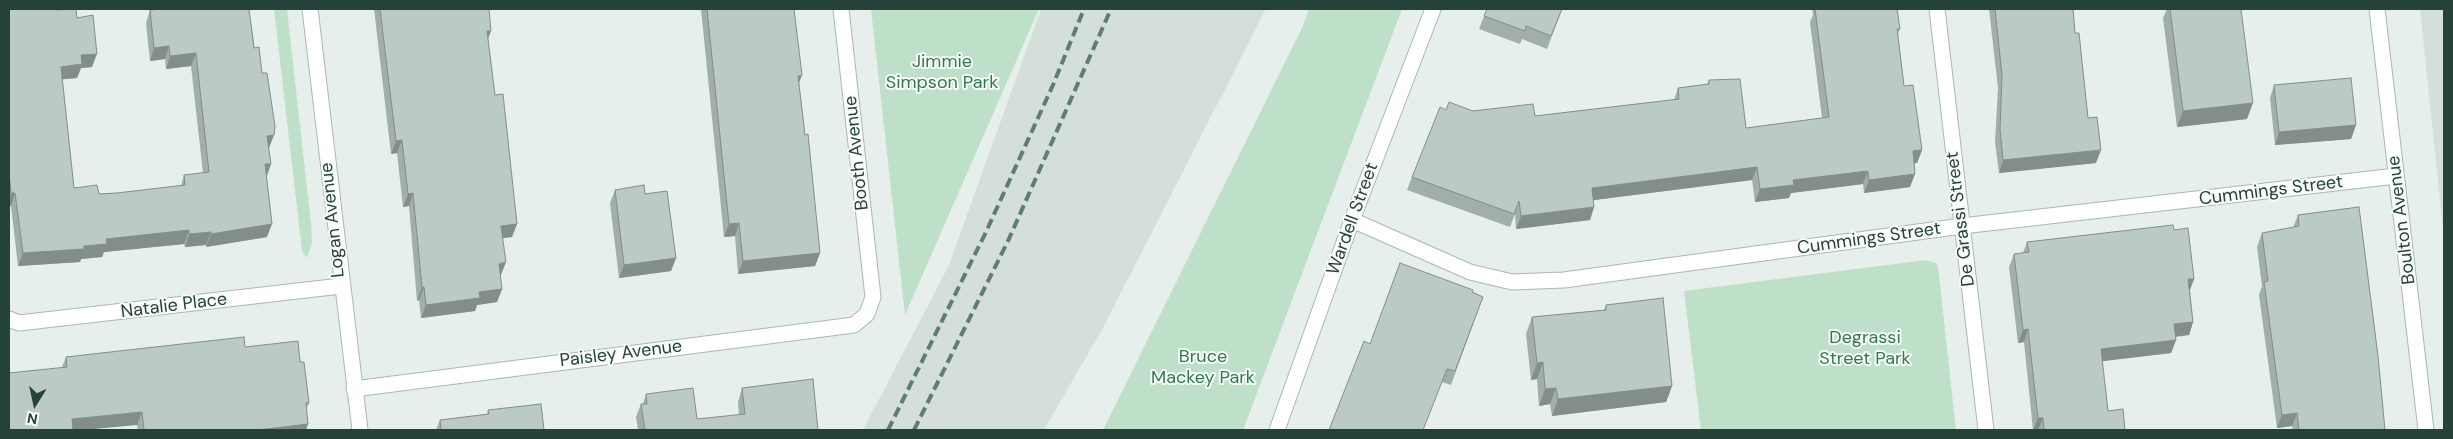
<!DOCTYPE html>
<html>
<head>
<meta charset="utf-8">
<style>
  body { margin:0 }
  #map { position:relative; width:2453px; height:439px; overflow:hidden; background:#e6efeb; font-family:"DM Sans",sans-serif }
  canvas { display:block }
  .frame { position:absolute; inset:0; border:10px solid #24423a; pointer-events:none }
  .north { position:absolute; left:10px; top:379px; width:50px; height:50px; -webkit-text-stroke:4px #f7fbf9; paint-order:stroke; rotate:190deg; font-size:14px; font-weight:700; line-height:20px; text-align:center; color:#24423a }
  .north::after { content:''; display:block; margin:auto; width:18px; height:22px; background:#24423a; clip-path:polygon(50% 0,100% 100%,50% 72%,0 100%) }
</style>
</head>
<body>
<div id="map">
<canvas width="2453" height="439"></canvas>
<div class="frame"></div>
<div class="north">N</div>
</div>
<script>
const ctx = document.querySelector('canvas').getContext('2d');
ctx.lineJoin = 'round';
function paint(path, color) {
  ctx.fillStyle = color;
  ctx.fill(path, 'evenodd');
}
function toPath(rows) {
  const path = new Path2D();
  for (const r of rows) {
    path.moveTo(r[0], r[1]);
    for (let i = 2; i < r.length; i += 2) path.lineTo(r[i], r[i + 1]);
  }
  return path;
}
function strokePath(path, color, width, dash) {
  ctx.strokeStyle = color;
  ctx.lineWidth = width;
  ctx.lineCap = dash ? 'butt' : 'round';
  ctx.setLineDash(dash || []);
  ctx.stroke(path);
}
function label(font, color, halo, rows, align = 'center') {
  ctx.font = font + ' "DM Sans",sans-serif';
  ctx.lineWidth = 4;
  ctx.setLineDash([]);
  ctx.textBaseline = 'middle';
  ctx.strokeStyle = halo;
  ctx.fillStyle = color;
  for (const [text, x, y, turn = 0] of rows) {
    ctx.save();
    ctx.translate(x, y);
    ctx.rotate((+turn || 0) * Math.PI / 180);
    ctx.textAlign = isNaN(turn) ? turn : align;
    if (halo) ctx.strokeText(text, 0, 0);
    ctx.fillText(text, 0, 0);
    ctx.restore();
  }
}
const built = toPath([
  [1041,9,1266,9,1104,326,1044,430,863,430,949,265],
  [2420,9,2444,9,2444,239]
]);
const green = toPath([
  [274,9,287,9,311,224,312,243,307,258,302,251],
  [871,9,1039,9,905,315],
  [1309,9,1402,9,1243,430,1103,430,1302,28],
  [1926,260,1936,263,1938,266,1956,430,1701,430,1684,291]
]);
const minor = toPath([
  [310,9,360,430],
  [1937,9,1986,430],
  [2377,9,2426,430],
  [1352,220,1470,272,1512,282,1564,280,1962,226,2396,176],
  [9,319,19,323,341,286],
  [354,389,854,325,867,314,873,297,841,9],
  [1277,430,1352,220,1433,9]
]);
const rail = toPath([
  [888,430,986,232,1053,85,1084,9],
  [914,430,1008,241,1111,9]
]);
const wall = toPath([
  [9,9,55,10,77,18,92,67,81,68,77,78,62,79,74,188,99,194,117,193,181,186,184,175,203,173,191,66,166,69,165,59,150,61,146,23,150,10,160,9,249,9,271,164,267,176,267,237,206,247,206,245,185,247,184,244,104,252,102,257,81,259,80,262,18,266,11,206,9,206],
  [374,9,489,9,488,40,495,95,517,224,512,237,502,238,501,275,500,276,502,289,497,302,477,305,475,311,421,318,419,300,417,301,409,206,403,207,397,153,391,154],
  [701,9,794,9,799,83,805,135,820,253,815,266,738,274,735,236,724,237],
  [1487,9,1562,9,1547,49,1522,39,1520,44,1479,29],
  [1812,9,1897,9,1900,29,1898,34,1904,86,1922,150,1917,163,1914,163,1910,187,1864,193,1863,184,1791,193,1789,198,1755,202,1752,180,1593,200,1594,207,1590,220,1516,229,1515,214,1510,227,1407,190,1412,177,1446,110,1535,116,1674,100,1678,88,1707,84,1709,80,1746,128,1822,118,1810,22,1813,15],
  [1989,9,2073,9,2075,33,2088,118,2096,163,1999,173,1995,142,1998,88],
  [2167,9,2241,9,2247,119,2177,127,2163,18],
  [2274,85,2356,125,2351,139,2275,145,2270,98],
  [615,190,645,194,676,258,671,271,619,278,610,203],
  [2298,215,2385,430,2293,430,2292,426,2277,428,2259,295,2262,286,2257,247,2262,233,2293,228],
  [2174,230,2194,279,2190,290,2193,322,2189,335,2176,337,2176,340,2171,353,2102,361,2108,411,2125,430,2033,430,2024,342,2018,343,2009,267,2014,254,2023,253,2027,242],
  [1472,292,1483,297,1451,385,1442,382,1370,344],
  [1606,305,1672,386,1666,402,1552,416,1550,404,1539,406,1537,379,1531,380,1526,334,1532,317,1604,310],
  [245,347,300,362,309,403,306,409,308,424,306,430,138,430,137,425,62,367,66,357],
  [742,388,818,430,638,430,636,417,641,404,643,404,646,394,697,419,739,415,738,402],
  [488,410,544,430,436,430,440,420,487,414]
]);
const shadedWall = toPath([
  [487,31,491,31,486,44],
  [169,46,165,59,150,61,154,48],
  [196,53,191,66,166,69,170,56],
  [97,54,92,67,81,68,77,78,56,80,61,67,81,55],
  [802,75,797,88,798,76],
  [2253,103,2247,119,2177,127,2183,111],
  [2356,125,2351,139,2275,145,2279,132],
  [274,135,269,148,262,149,267,136],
  [402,140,397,153,391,154,396,141],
  [1922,150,1917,163,1908,164,1913,151],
  [2101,150,2096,163,1999,173,2003,160],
  [265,164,271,164,266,177],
  [1757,167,1752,180,1587,201,1592,188],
  [1868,171,1863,184,1791,193,1789,198,1755,202,1760,189,1793,180],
  [1915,174,1910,187,1864,193,1869,180],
  [11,193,15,193,11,206,9,206,9,200],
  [413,193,409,206,403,207,408,194],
  [1594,207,1590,220,1516,229,1521,216],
  [739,223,735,236,724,237,729,224],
  [272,224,267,237,206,247,211,234],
  [517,224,512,237,496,239,501,226],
  [189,230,184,244,104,252,102,257,81,259,80,262,18,266,23,253,106,239],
  [211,232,206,245,185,247,189,234],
  [820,253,815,266,738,274,743,261],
  [676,258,671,271,619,278,624,265],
  [506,262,501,275,494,277,499,264],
  [2188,279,2194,279,2189,292],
  [422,287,424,287,419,300,417,301],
  [502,289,497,302,477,305,475,311,421,318,426,305,479,292],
  [2193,322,2189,335,2169,337,2174,324],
  [2028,329,2024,342,2018,343,2023,330],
  [2176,340,2171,353,2096,362,2101,349],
  [1543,362,1537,379,1531,380,1537,363],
  [1672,386,1666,402,1552,416,1558,399],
  [1556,388,1550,404,1539,406,1545,389],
  [142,412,137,425,83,430,68,430,72,419],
  [2297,413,2292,426,2277,428,2282,415],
  [2038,418,2043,418,2038,430,2033,430],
  [308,424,306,430,258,430]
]);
const building = toPath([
  [9,9,54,9,55,10,76,9,77,18,93,15,97,54,81,55,82,64,61,67,74,188,97,185,99,194,117,193,185,185,184,175,209,172,196,53,170,56,169,46,154,48,150,10,165,9,249,9,254,48,259,47,262,73,267,73,275,126,274,135,267,136,271,164,265,164,272,224,211,234,211,232,189,234,189,230,106,239,107,244,84,246,84,249,23,253,15,193,11,193,9,171,9,9],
  [380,9,489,9,491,31,487,31,495,95,503,94,517,224,501,226,506,262,499,264,502,289,479,292,480,298,426,305,424,287,422,287,413,193,408,194,402,140,396,141,380,9],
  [707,9,794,9,802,75,798,76,805,135,808,134,820,253,743,261,739,223,729,224,707,9],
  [1487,9,1562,9,1551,36,1526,26,1525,31,1484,16,1487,9],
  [1815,9,1897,9,1900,29,1897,29,1904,86,1913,85,1922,150,1913,151,1915,174,1869,180,1868,171,1793,180,1794,185,1760,189,1757,167,1592,188,1594,207,1521,216,1519,201,1514,214,1412,177,1440,107,1446,110,1449,102,1473,111,1533,104,1535,116,1679,99,1678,88,1709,84,1709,80,1740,79,1746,128,1829,117,1815,9],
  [1995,9,2073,9,2075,33,2079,33,2088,118,2097,117,2101,150,2003,160,2000,129,2002,75,1995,9],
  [2170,9,2241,9,2253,103,2183,111,2170,9],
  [2351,78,2356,125,2279,132,2274,85,2351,78],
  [644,185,645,194,667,191,676,258,624,265,615,190,644,185],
  [2359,207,2378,356,2385,430,2299,430,2297,413,2282,415,2264,282,2268,281,2262,233,2299,226,2298,215,2359,207],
  [2173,225,2174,230,2188,228,2194,279,2188,279,2193,322,2174,324,2176,340,2101,349,2108,411,2123,409,2125,430,2044,430,2043,418,2038,418,2028,329,2023,330,2014,254,2029,252,2027,242,2173,225],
  [1400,263,1473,290,1472,292,1483,297,1455,371,1447,369,1423,430,1329,430,1364,341,1370,344,1400,263],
  [1663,298,1672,386,1558,399,1556,388,1545,389,1543,362,1537,363,1532,317,1606,310,1606,305,1663,298],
  [244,337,245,347,298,341,300,362,304,362,309,403,306,403,308,424,258,430,144,430,142,412,72,419,73,430,9,430,9,373,67,367,66,357,244,337],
  [813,379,818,430,645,430,641,404,647,404,646,394,693,388,697,419,745,414,742,388,813,379],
  [541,404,544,430,441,430,440,420,489,414,488,410,541,404]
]);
const parkNames = [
  ["Jimmie",942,62],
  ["Simpson Park",942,83],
  ["Degrassi",1865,338],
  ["Street Park",1865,359],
  ["Bruce",1203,357],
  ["Mackey Park",1203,378]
];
const streetNames = [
  ["Booth Avenue",857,153,-96],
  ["Cummings Street",2271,191,-7],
  ["Wardell Street",1353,219,-70],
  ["De Grassi Street",1961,219,-97],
  ["Logan Avenue",333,220,-96],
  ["Boulton Avenue",2402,220,-97],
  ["Cummings Street",1869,239,-8],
  ["Natalie Place",174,306,-7],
  ["Paisley Avenue",621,354,-7]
];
paint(built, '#d4dfda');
paint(green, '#bfe0c8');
strokePath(minor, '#a8b8b2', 17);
strokePath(minor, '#fff', 15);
strokePath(rail, '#5f7d75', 4, [10, 5]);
paint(wall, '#a1aea9');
paint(shadedWall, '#838d89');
paint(building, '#bbcac4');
strokePath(building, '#838d89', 1);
label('18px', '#2d7a4b', '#f7fbf9', parkNames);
label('18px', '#24423a', '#f7fbf9', streetNames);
</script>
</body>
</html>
